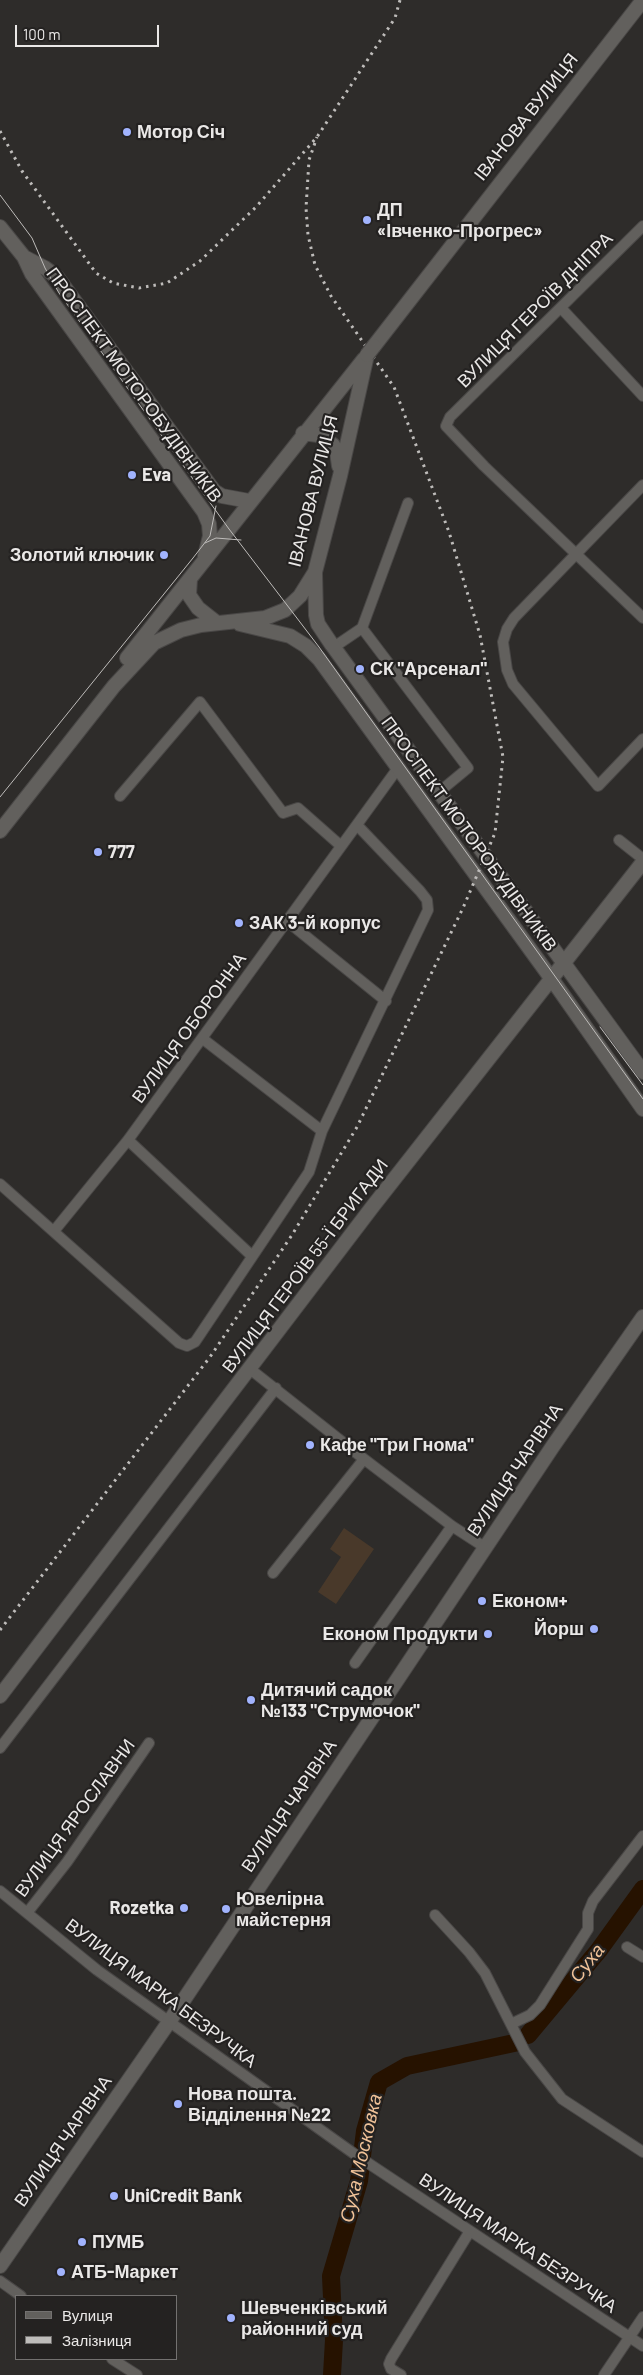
<!DOCTYPE html>
<html>
<head>
<meta charset="utf-8">
<style>
  body { margin:0 }
  #map { position:relative; width:643px; height:2375px; overflow:hidden; background:#2e2c2a; font-family:Barlow,sans-serif }
  canvas { display:block }
  .legend { position:absolute; left:15px; top:2295px; width:162px; height:65px; box-sizing:border-box; background:#242221; border:1px solid #737170; margin:0; padding:6px 9px; list-style:none; font-size:15px; color:#eae8e7 }
  .legend li { display:flex; align-items:center; gap:10px; height:25px }
  .legend b { width:25px; border:1px solid #737170 }
  .scale { position:absolute; left:15px; top:25px; width:144px; height:22px; box-sizing:border-box; border:2px solid #eae8e7; border-top:0; padding-left:6px; font-size:15px; line-height:18px; white-space:nowrap; color:#eae8e7; -webkit-text-stroke:4px #242221; paint-order:stroke }
</style>
</head>
<body>
<div id="map">
<canvas width="643" height="2375"></canvas>
<ul class="legend">
<li><b style="height:6px;background:#62605d"></b>Вулиця</li>
<li><b style="height:6px;background:#bebcba"></b>Залізниця</li>
</ul>
<div class="scale">100 m</div>
</div>
<script>
const ctx = document.querySelector('canvas').getContext('2d');
ctx.lineJoin = 'round';
function paint(path, color) {
  ctx.fillStyle = color;
  ctx.fill(path, 'evenodd');
}
function toPath(rows) {
  const path = new Path2D();
  for (const r of rows) {
    path.moveTo(r[0], r[1]);
    for (let i = 2; i < r.length; i += 2) path.lineTo(r[i], r[i + 1]);
  }
  return path;
}
function strokePath(path, color, width, dash) {
  ctx.strokeStyle = color;
  ctx.lineWidth = width;
  ctx.lineCap = dash ? 'butt' : 'round';
  ctx.setLineDash(dash || []);
  ctx.stroke(path);
}
function label(font, color, halo, rows, align = 'center') {
  ctx.font = font + ' Barlow,sans-serif';
  ctx.lineWidth = 4.5;
  ctx.setLineDash([]);
  ctx.textBaseline = 'middle';
  ctx.strokeStyle = halo;
  ctx.fillStyle = color;
  for (const [text, x, y, turn = 0] of rows) {
    ctx.save();
    ctx.translate(x, y);
    ctx.rotate((+turn || 0) * Math.PI / 180);
    ctx.textAlign = isNaN(turn) ? turn : align;
    if (halo) ctx.strokeText(text, 0, 0);
    ctx.fillText(text, 0, 0);
    ctx.restore();
  }
}
const green = toPath([
  [344,1528,374,1549,336,1604,318,1592,341,1557,330,1549]
]);
const river = toPath([
  [528,2035,599,1950,643,1889],
  [332,2375,334,2340,331,2276,359,2181,365,2131,379,2082,407,2066,514,2043]
]);
const street = toPath([
  [643,226,450,417,446,426,484,466,643,618],
  [562,309,643,396],
  [643,485,514,618,507,629,503,642,507,670,513,684,598,786,643,739],
  [362,628,408,503],
  [334,647,362,628,468,768,439,792],
  [120,796,200,702,283,813,298,808,341,846],
  [619,840,643,859],
  [287,921,386,1001],
  [203,1039,322,1131],
  [128,1140,252,1256],
  [0,1184,179,1343,187,1346,195,1342,309,1172,322,1131,428,910,427,900,420,891,357,825],
  [54,1231,128,1140,398,768],
  [250,1369,364,1459,452,1526,486,1548],
  [273,1573,364,1459],
  [355,1663,452,1526],
  [0,1748,276,1388],
  [0,1891,97,1970,353,2153,643,2346],
  [27,1913,67,1862,149,1743],
  [435,1915,469,1952,485,1973,525,2052,562,2099,643,2152],
  [627,1947,643,1957],
  [511,2024,530,2015,540,2005,588,1929,588,1913,593,1901,643,1836],
  [0,2281,21,2296],
  [112,2359,137,2375],
  [401,2375,391,2369,389,2364,391,2359,470,2231],
  [604,2375,643,2317]
]);
const secondary = toPath([
  [0,227,24,257,32,274,204,512,209,524,210,536,205,556],
  [24,257,45,268,57,277,214,491,222,496,249,501],
  [374,346,643,0],
  [303,433,318,435,333,445,337,452,339,466],
  [315,573,316,615,318,624,332,645,643,1072],
  [190,579,189,595,198,608,217,623],
  [240,624,290,636,306,646,319,659,551,978,643,1109],
  [127,658,364,359],
  [0,831,114,686,154,643,181,630,201,625,265,618,285,610,300,596,315,572,340,476,367,355],
  [0,1696,373,1206,643,862],
  [0,2266,169,2022,553,1446,643,1317]
]);
const tram = toPath([
  [0,195,32,238,45,268,59,293,229,529,319,647,643,1099],
  [205,543,216,538,241,540],
  [0,797,193,558,210,536,216,506],
  [600,1027,643,1085]
]);
const rail = toPath([
  [0,131,22,171,96,273,113,283,139,288,167,283,200,261,256,207,317,137,395,18,400,0],
  [0,1630,210,1357,292,1235,357,1127,463,908,495,833,503,757,480,635,449,532,394,387,331,296,315,265,308,235,306,208,309,160,317,137]
]);
const secondaryBridge = toPath([
  [367,355,374,346]
]);
const markers = [
  [127,132,5,"#a1b3fd"],
  [367,220,5,"#a1b3fd"],
  [132,475,5,"#a1b3fd"],
  [164,555,5,"#a1b3fd"],
  [360,669,5,"#a1b3fd"],
  [98,852,5,"#a1b3fd"],
  [239,923,5,"#a1b3fd"],
  [310,1445,5,"#a1b3fd"],
  [482,1601,5,"#a1b3fd"],
  [594,1629,5,"#a1b3fd"],
  [488,1634,5,"#a1b3fd"],
  [251,1700,5,"#a1b3fd"],
  [184,1908,5,"#a1b3fd"],
  [226,1909,5,"#a1b3fd"],
  [178,2104,5,"#a1b3fd"],
  [114,2196,5,"#a1b3fd"],
  [82,2242,5,"#a1b3fd"],
  [61,2272,5,"#a1b3fd"],
  [231,2318,5,"#a1b3fd"]
];
const streetNames = [
  ["ІВАНОВА ВУЛИЦЯ",526,117,-52],
  ["ВУЛИЦЯ ГЕРОЇВ ДНІПРА",535,310,-45],
  ["ПРОСПЕКТ МОТОРОБУДІВНИКІВ",134,385,54],
  ["ІВАНОВА ВУЛИЦЯ",313,491,-76],
  ["ПРОСПЕКТ МОТОРОБУДІВНИКІВ",469,834,54],
  ["ВУЛИЦЯ ОБОРОННА",189,1028,-54],
  ["ВУЛИЦЯ ГЕРОЇВ 55-Ї БРИГАДИ",305,1266,-53],
  ["ВУЛИЦЯ ЧАРІВНА",515,1470,-56],
  ["ВУЛИЦЯ ЧАРІВНА",289,1806,-56],
  ["ВУЛИЦЯ ЯРОСЛАВНИ",75,1818,-54],
  ["ВУЛИЦЯ МАРКА БЕЗРУЧКА",161,1993,37],
  ["ВУЛИЦЯ ЧАРІВНА",63,2141,-55],
  ["ВУЛИЦЯ МАРКА БЕЗРУЧКА",518,2243,34]
];
const poiNames = [
  ["Мотор Січ",137,132],
  ["ДП",377,210],
  ["«Івченко-Прогрес»",377,231],
  ["Eva",142,475],
  ["Золотий ключик",154,555,"right"],
  ["СК \"Арсенал\"",370,669],
  ["777",108,852],
  ["ЗАК 3-й корпус",249,923],
  ["Кафе \"Три Гнома\"",320,1445],
  ["Економ+",492,1601],
  ["Йорш",584,1629,"right"],
  ["Економ Продукти",478,1634,"right"],
  ["Дитячий садок",261,1690],
  ["№133 \"Струмочок\"",261,1711],
  ["Ювелірна",236,1899],
  ["майстерня",236,1920],
  ["Rozetka",174,1908,"right"],
  ["Нова пошта.",188,2094],
  ["Відділення №22",188,2115],
  ["UniCredit Bank",124,2196],
  ["ПУМБ",92,2242],
  ["АТБ-Маркет",71,2272],
  ["Шевченківський",241,2308],
  ["районний суд",241,2329]
];
const waterNames = [
  ["Суха",587,1963,-51],
  ["Суха Московка",361,2158,-77]
];
paint(green, '#49392a');
strokePath(river, '#261200', 18);
strokePath(street, '#494746', 12);
strokePath(secondary, '#494746', 16);
strokePath(street, '#62605d', 10);
strokePath(secondary, '#62605d', 14);
strokePath(tram, '#bebcba', 1);
strokePath(rail, '#bebcba', 3, [2.5, 5]);
strokePath(secondaryBridge, '#494746', 16, []);
strokePath(secondaryBridge, '#62605d', 14);
for (const [x, y, r, color] of markers) {
  const dot = new Path2D();
  dot.arc(x, y, r, 0, 2 * Math.PI);
  ctx.fillStyle = color;
  ctx.fill(dot);
  strokePath(dot, '#242221', 2);
}
label('18px', '#eae8e7', '#242221', streetNames);
label('bold 18px', '#eae8e7', '#242221', poiNames, 'left');
label('italic 19px', '#f0c298', '#242221', waterNames);
</script>
</body>
</html>
